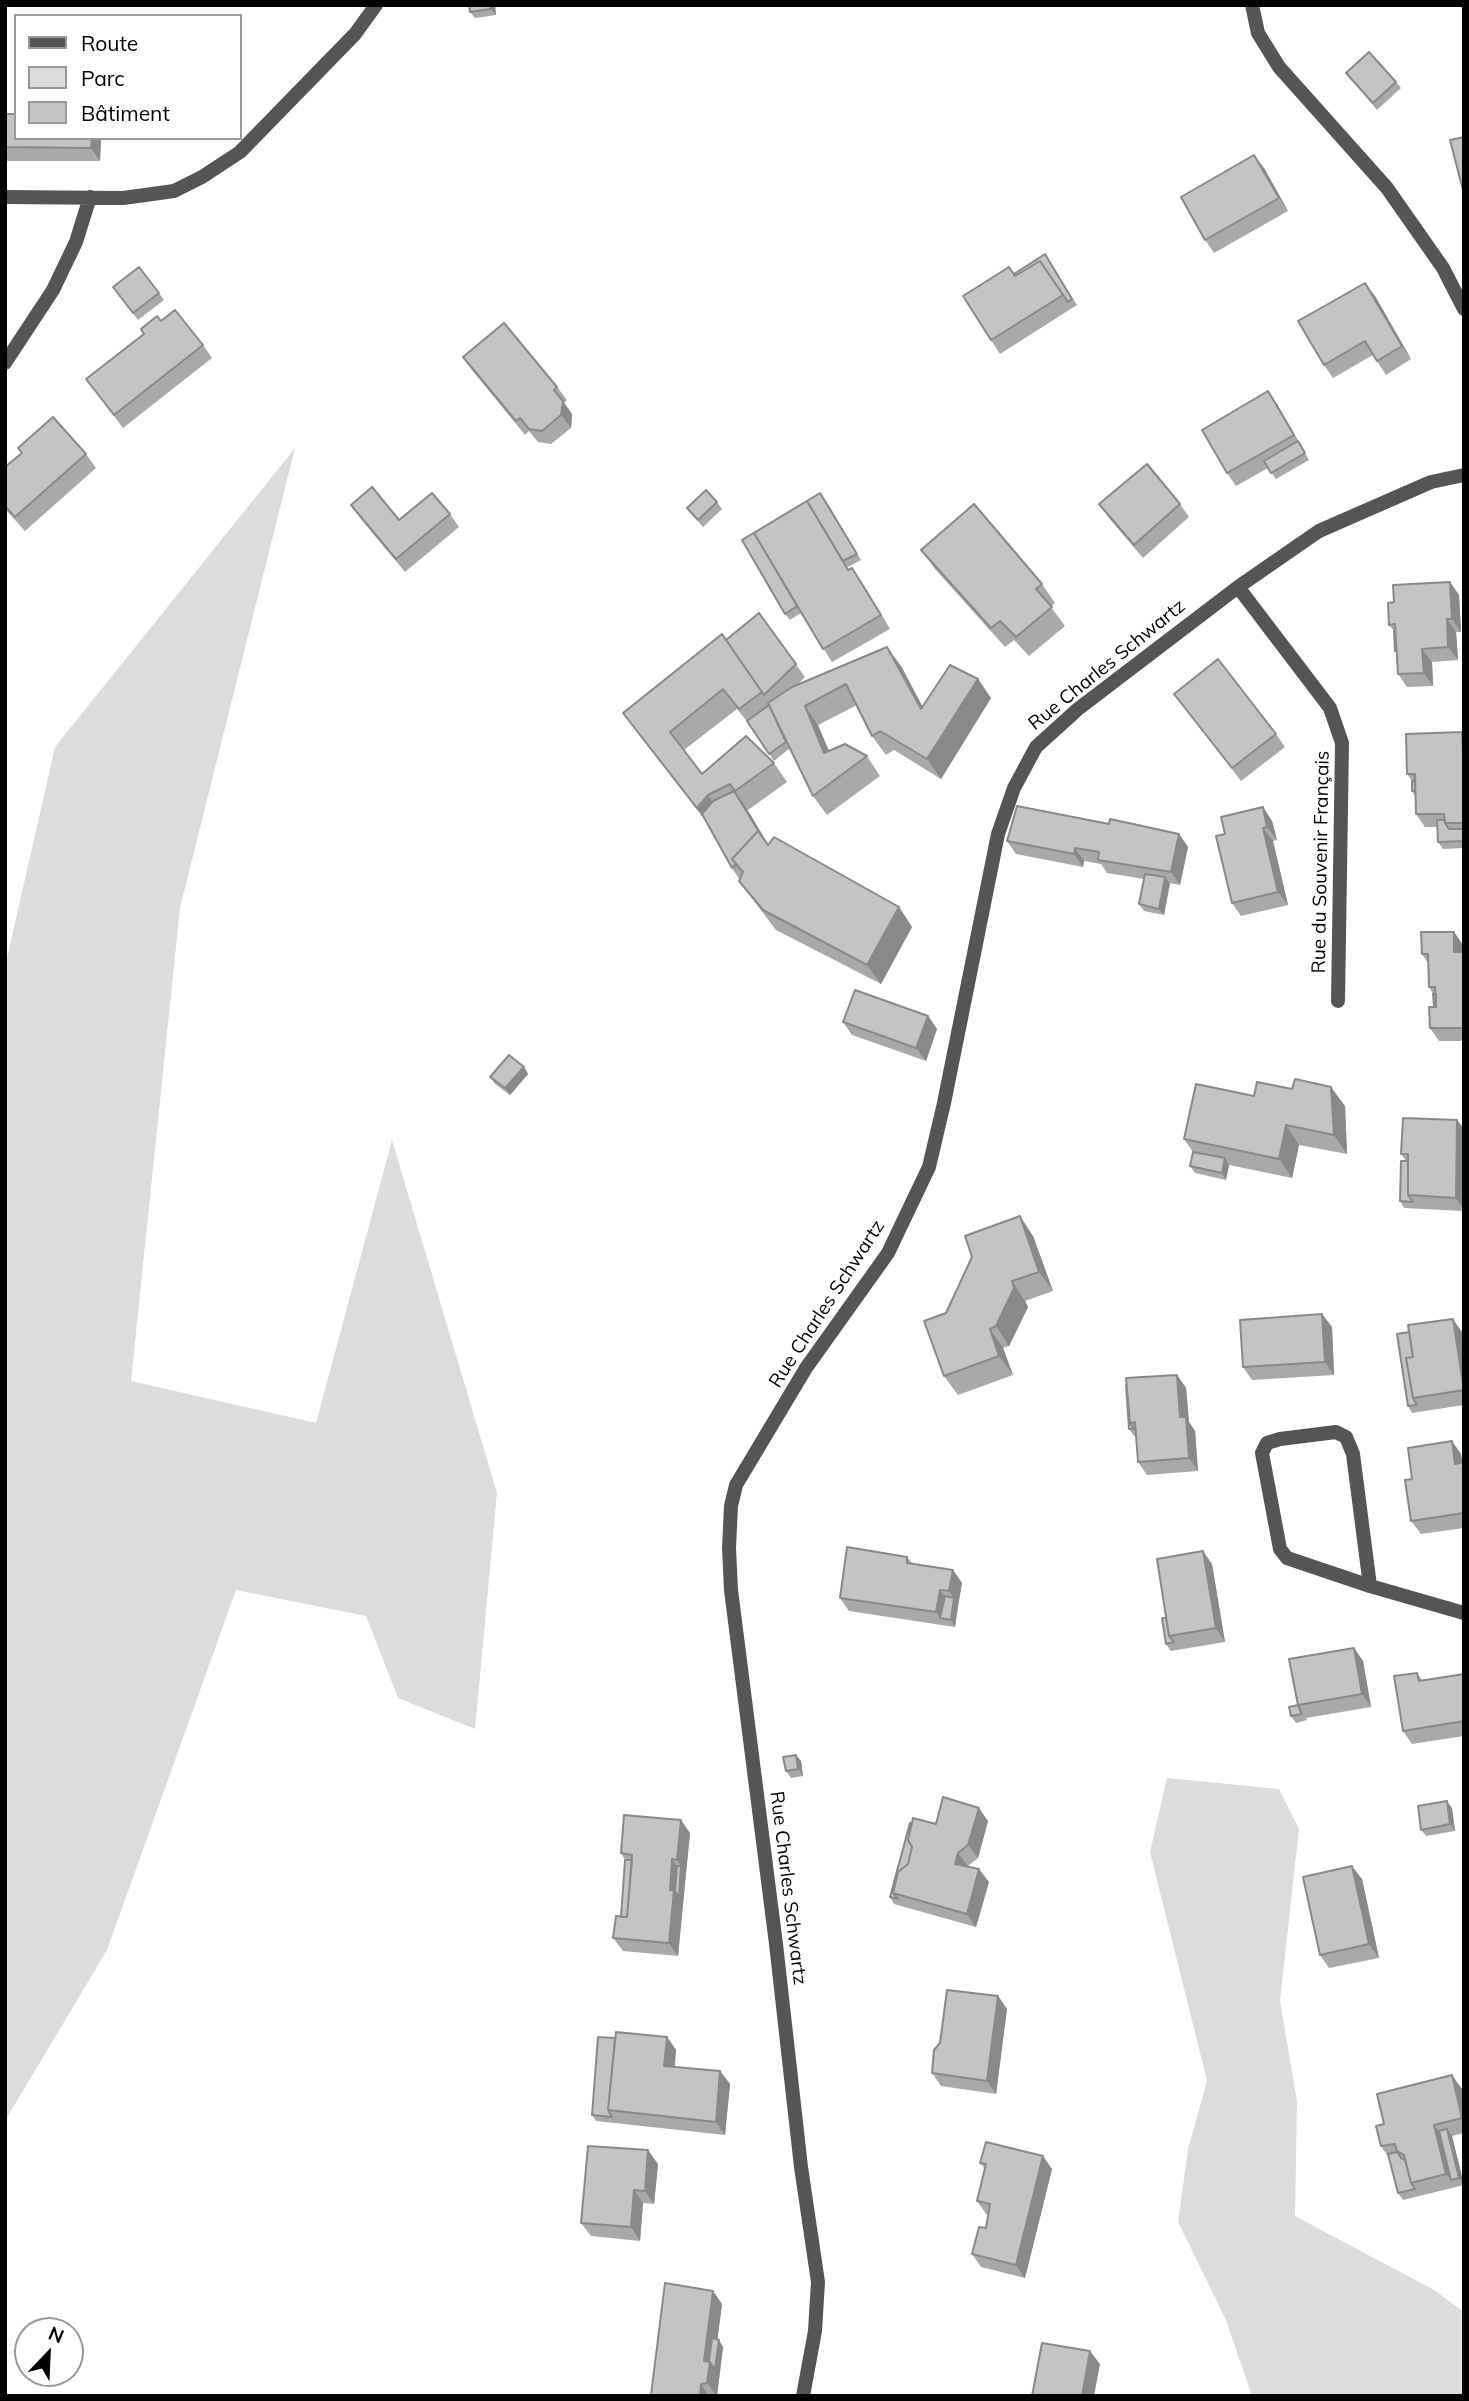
<!DOCTYPE html>
<html>
<head>
<meta charset="utf-8">
<style>
  body { margin:0 }
  #map { position:relative; width:1469px; height:2401px; overflow:hidden; background:#fff; font-family:Mulish,sans-serif }
  canvas { display:block }
  .frame { position:absolute; inset:0; border:7px solid #000; pointer-events:none }
  .legend { position:absolute; left:14px; top:14px; width:228px; height:126px; box-sizing:border-box; background:#fff; border:2px solid #999; margin:0; padding:9px 12px; list-style:none; font-size:21px; color:#000 }
  .legend li { display:flex; align-items:center; gap:14px; height:35px }
  .legend b { width:35px; border:2px solid #999 }
  .north { position:absolute; left:14px; top:2317px; width:70px; height:70px; box-sizing:border-box; background:#fff; border:2px solid #999; border-radius:50%; rotate:23deg; font-size:19px; font-weight:700; line-height:28px; text-align:center; color:#000 }
  .north::after { content:''; display:block; margin:auto; width:24px; height:32px; background:#000; clip-path:polygon(50% 0,100% 100%,50% 72%,0 100%) }
</style>
</head>
<body>
<div id="map">
<canvas width="1469" height="2401"></canvas>
<div class="frame"></div>
<ul class="legend">
<li><b style="height:9px;background:#555"></b>Route</li>
<li><b style="height:19px;background:#dcdcdc"></b>Parc</li>
<li><b style="height:19px;background:#c4c4c4"></b>Bâtiment</li>
</ul>
<div class="north">N</div>
</div>
<script>
const ctx = document.querySelector('canvas').getContext('2d');
ctx.lineJoin = 'round';
function paint(path, color) {
  ctx.fillStyle = color;
  ctx.fill(path, 'evenodd');
}
function toPath(rows) {
  const path = new Path2D();
  for (const r of rows) {
    path.moveTo(r[0], r[1]);
    for (let i = 2; i < r.length; i += 2) path.lineTo(r[i], r[i + 1]);
  }
  return path;
}
function strokePath(path, color, width, dash) {
  ctx.strokeStyle = color;
  ctx.lineWidth = width;
  ctx.lineCap = dash ? 'butt' : 'round';
  ctx.setLineDash(dash || []);
  ctx.stroke(path);
}
function label(font, color, halo, rows, align = 'center') {
  ctx.font = font + ' Mulish,sans-serif';
  ctx.lineWidth = 5;
  ctx.setLineDash([]);
  ctx.textBaseline = 'middle';
  ctx.strokeStyle = halo;
  ctx.fillStyle = color;
  for (const [text, x, y, turn = 0] of rows) {
    ctx.save();
    ctx.translate(x, y);
    ctx.rotate((+turn || 0) * Math.PI / 180);
    ctx.textAlign = isNaN(turn) ? turn : align;
    if (halo) ctx.strokeText(text, 0, 0);
    ctx.fillText(text, 0, 0);
    ctx.restore();
  }
}
const green = toPath([
  [295,448,180,908,131,1381,316,1423,392,1140,497,1493,475,1729,398,1698,366,1616,236,1590,107,1950,5,2121,5,967,55,747],
  [1167,1778,1279,1789,1299,1829,1280,2001,1297,2101,1295,2216,1434,2290,1464,2312,1464,2396,1252,2396,1226,2320,1178,2222,1188,2149,1207,2081,1150,1852]
]);
const minor = toPath([
  [1252,5,1258,33,1279,67,1387,188,1443,268,1464,309],
  [5,197,123,198,174,191,202,177,240,152,355,34,376,5],
  [5,363,53,290,76,242,90,197],
  [1238,587,1330,708,1342,743,1338,1001],
  [1370,1586,1353,1454,1346,1437,1336,1432,1280,1439,1267,1443,1262,1453,1280,1549,1287,1558,1370,1586,1464,1613],
  [803,2396,815,2331,818,2282,801,2167,776,1944,731,1590,729,1548,731,1506,736,1485,806,1368,888,1253,929,1167,944,1103,998,834,1014,788,1036,747,1078,709,1238,587,1319,531,1431,482,1464,475]
]);
const wall = toPath([
  [469,5,495,5,496,15,475,18,470,12],
  [1346,73,1396,82,1401,88,1377,110],
  [5,114,101,138,100,161,5,161],
  [1264,168,1288,211,1214,253,1205,240],
  [1045,254,1077,305,1000,354,991,340,1014,274],
  [113,287,159,293,164,300,138,320],
  [1375,296,1411,359,1386,375,1373,355,1333,378,1324,365],
  [161,321,203,345,212,358,123,428,86,379],
  [463,357,557,387,567,400,564,403,572,414,571,428,551,444,538,442,529,431,525,435,472,370],
  [1277,404,1309,460,1276,479,1268,468,1236,486,1227,473],
  [18,448,86,454,96,468,25,531,5,509,5,467,21,453],
  [825,499,861,560,848,567,845,564,849,570,861,581,890,629,832,662,801,613,790,620,785,614],
  [717,502,722,509,703,527,687,508],
  [1099,504,1180,504,1189,517,1143,558,1109,518],
  [351,505,399,520,450,514,459,527,405,572,360,518],
  [921,550,1042,584,1055,603,1051,607,1065,626,1029,656,1014,640,1005,647,935,569],
  [1450,582,1459,595,1461,632,1456,632,1458,660,1432,662,1433,686,1407,687,1398,674,1394,631,1389,625,1394,602],
  [759,613,805,677,797,685,901,666,922,707,978,679,991,698,941,779,894,750,886,755,872,736,857,705,818,725,829,751,867,756,880,776,827,815,813,796,790,748,774,761,750,725,737,709,684,750,702,774,774,763,787,782,748,810,744,804,768,844,899,907,912,927,881,984,776,930,739,881,740,880,732,868,704,819,637,732,623,713,726,640],
  [1174,694,1276,734,1285,747,1241,781],
  [1462,732,1464,734,1464,848,1443,849,1438,842,1438,827,1425,827,1416,814,1415,796,1412,791,1412,781,1407,774],
  [1263,807,1272,821,1277,840,1273,841,1288,905,1241,916,1232,903,1225,834],
  [1109,824,1179,834,1188,847,1180,885,1169,883,1164,915,1144,911,1139,904,1144,879,1107,873,1101,864,1084,861,1083,867,1016,854,1007,841],
  [1454,932,1463,945,1464,1041,1439,1041,1430,1028,1434,1007,1433,994,1429,987,1428,963,1422,954],
  [928,1016,937,1029,926,1061,852,1035,843,1022],
  [524,1067,528,1074,510,1095,495,1084,490,1077],
  [1345,1106,1347,1154,1299,1145,1292,1178,1229,1165,1226,1180,1195,1173,1190,1166,1193,1152,1184,1139],
  [1457,1120,1464,1129,1464,1211,1404,1208,1400,1201,1406,1161,1401,1154],
  [1033,1236,1053,1291,1025,1301,1028,1307,1009,1346,1003,1348,1013,1375,958,1395,944,1376,946,1313],
  [1322,1314,1332,1327,1334,1375,1252,1380,1243,1367],
  [1462,1332,1464,1341,1464,1405,1412,1413,1408,1406],
  [1177,1375,1186,1388,1189,1422,1195,1431,1198,1471,1147,1475,1138,1462,1136,1436,1134,1436,1129,1429,1126,1385],
  [1461,1454,1462,1463,1464,1462,1464,1528,1421,1534,1411,1521],
  [907,1557,912,1563,953,1570,962,1583,955,1627,849,1611,840,1598],
  [1212,1564,1225,1642,1171,1651,1166,1644,1166,1618],
  [1354,1648,1363,1661,1371,1707,1306,1718,1307,1720,1296,1723,1291,1716,1298,1705],
  [1417,1673,1422,1680,1464,1674,1464,1736,1412,1744,1403,1731],
  [801,1761,803,1776,791,1778,786,1771],
  [1452,1808,1455,1831,1426,1836,1421,1830],
  [988,1821,978,1858,968,1866,989,1882,976,1927,894,1904,890,1897,936,1824],
  [690,1833,678,1956,623,1951,613,1938,621,1917,625,1860,621,1853],
  [1362,1879,1379,1958,1329,1968,1320,1955],
  [998,1996,1007,2009,996,2094,941,2086,932,2073],
  [667,2037,676,2050,675,2067,720,2071,730,2084,725,2135,596,2121,592,2115,615,2038],
  [1462,2089,1464,2098,1464,2133,1452,2136,1464,2185,1403,2200,1398,2193,1389,2158,1381,2146,1384,2124],
  [980,2163,1052,2169,1025,2278,981,2267,972,2254,985,2228,988,2214,986,2214,977,2201,985,2169],
  [658,2164,654,2204,643,2203,640,2241,591,2236,581,2223],
  [713,2291,722,2304,717,2340,723,2347,717,2396,652,2396,651,2395]
]);
const shadedWall = toPath([
  [491,5,495,5,496,15,491,9],
  [92,138,101,138,100,161,91,148],
  [1254,155,1264,168,1288,211,1279,198],
  [1365,283,1375,296,1411,359,1402,346],
  [1268,391,1277,404,1309,460,1294,435],
  [563,401,572,414,571,428,561,415],
  [852,568,861,581,890,629,881,615],
  [1450,582,1459,595,1461,632,1452,619],
  [1447,619,1456,632,1458,660,1448,647],
  [887,647,901,666,934,728,921,709],
  [1422,649,1432,662,1433,686,1424,673],
  [978,679,991,698,941,779,927,759],
  [805,706,818,725,838,773,824,753],
  [734,791,744,804,772,851,763,837],
  [708,795,722,814,711,827,697,808],
  [1263,807,1272,821,1277,840,1267,827],
  [1263,828,1273,841,1288,905,1278,892],
  [1179,834,1188,847,1180,885,1171,872],
  [1075,848,1084,861,1083,867,1074,854],
  [1165,877,1170,884,1164,915,1159,909],
  [899,907,912,927,881,984,867,965],
  [1454,932,1463,945,1463,965,1454,952],
  [928,1016,937,1029,926,1061,916,1048],
  [524,1067,528,1074,510,1095,505,1088],
  [1331,1087,1345,1106,1347,1154,1334,1135],
  [1457,1120,1464,1129,1464,1209,1456,1198],
  [1286,1125,1299,1145,1292,1178,1279,1159],
  [1225,1158,1229,1165,1226,1180,1222,1173],
  [1020,1216,1033,1236,1053,1291,1039,1272],
  [1012,1281,1025,1301,1028,1307,1009,1346,996,1326],
  [1322,1314,1332,1327,1334,1375,1325,1362],
  [1453,1319,1462,1332,1464,1341,1464,1386],
  [990,1329,1003,1348,1013,1375,999,1356],
  [1177,1375,1186,1388,1189,1422,1195,1431,1198,1471,1189,1458,1180,1417],
  [1452,1441,1461,1454,1464,1476,1455,1464],
  [1203,1551,1212,1564,1225,1642,1216,1628],
  [953,1570,962,1583,958,1604,949,1591],
  [940,1590,949,1603,940,1618,936,1612],
  [954,1598,958,1604,955,1627,951,1620],
  [1354,1648,1363,1661,1371,1707,1362,1694],
  [796,1755,801,1761,803,1776,798,1769],
  [1447,1801,1452,1808,1455,1831,1450,1824],
  [979,1808,988,1821,978,1858,968,1845],
  [681,1820,690,1833,686,1873,677,1860],
  [958,1853,968,1866,955,1864],
  [672,1859,681,1872,681,1866,686,1873,678,1956,669,1943,670,1890],
  [1352,1866,1362,1879,1379,1958,1369,1944],
  [979,1869,989,1882,976,1927,967,1914],
  [998,1996,1007,2009,996,2094,987,2081],
  [667,2037,676,2050,673,2079,664,2066],
  [720,2071,730,2084,725,2135,716,2122],
  [1452,2075,1462,2089,1464,2098,1464,2120],
  [1434,2125,1444,2138,1451,2180,1446,2174],
  [1447,2129,1452,2136,1464,2185,1459,2178],
  [648,2150,658,2164,654,2204,645,2191],
  [1043,2156,1052,2169,1025,2278,1016,2265],
  [634,2190,643,2203,640,2241,631,2227],
  [713,2291,722,2304,714,2367,719,2340,723,2347,717,2396,707,2383,704,2361],
  [1090,2351,1100,2364,1094,2396,1082,2396],
  [701,2384,709,2396,700,2396]
]);
const building = toPath([
  [469,5,491,5,491,9,470,12,469,5],
  [1369,52,1396,82,1373,103,1346,73,1369,52],
  [5,114,16,114,16,138,92,138,91,148,5,147,5,114],
  [1464,137,1464,194,1450,140,1464,137],
  [1254,155,1279,198,1205,240,1181,197,1254,155],
  [1045,254,1072,299,1068,302,1040,261,1015,276,1014,274,1045,254],
  [1040,261,1063,295,991,340,963,296,1009,267,1015,276,1040,261],
  [139,267,159,293,133,313,113,287,139,267],
  [1365,283,1402,346,1377,361,1365,341,1324,365,1298,321,1365,283],
  [175,310,203,345,114,415,86,379,144,334,141,329,157,316,161,321,175,310],
  [504,323,557,387,554,390,563,401,561,415,542,431,529,429,520,418,516,421,463,357,504,323],
  [1268,391,1294,435,1227,473,1202,430,1268,391],
  [53,417,86,454,15,517,5,506,5,467,22,453,18,448,53,417],
  [1298,441,1305,453,1271,473,1264,461,1298,441],
  [1147,464,1180,504,1134,545,1099,504,1147,464],
  [372,487,399,520,432,493,450,514,396,559,351,505,372,487],
  [706,490,717,502,698,520,687,508,706,490],
  [820,493,857,554,843,561,807,501,754,533,797,606,785,614,742,540,820,493],
  [807,501,848,570,852,568,881,615,823,649,754,533,807,501],
  [974,504,1042,584,1036,589,1052,607,1016,637,1000,621,991,628,921,550,974,504],
  [1450,582,1452,619,1447,619,1448,647,1422,649,1424,673,1398,674,1395,624,1389,625,1388,603,1394,602,1393,585,1450,582],
  [759,613,796,664,764,695,726,640,759,613],
  [1394,631,1395,631,1396,651,1395,651,1394,631],
  [722,634,762,692,739,709,723,689,670,732,702,774,746,736,774,763,735,791,730,784,708,795,697,808,623,713,722,634],
  [887,647,921,709,950,665,978,679,927,759,880,731,872,736,846,684,805,706,824,753,845,744,867,756,813,796,768,703,792,687,887,647],
  [1218,659,1276,734,1232,768,1174,694,1218,659],
  [769,705,786,742,769,754,747,721,769,705],
  [1462,732,1464,774,1464,831,1463,823,1445,823,1444,814,1416,814,1415,774,1407,774,1406,734,1462,732],
  [1412,781,1415,781,1415,791,1412,791,1412,781],
  [734,791,762,837,758,831,732,859,736,864,732,868,702,814,713,801,734,791],
  [1017,806,1109,824,1110,819,1179,834,1171,872,1098,860,1099,852,1075,848,1074,854,1007,841,1017,806],
  [1263,807,1267,827,1263,828,1278,892,1232,903,1216,836,1225,834,1221,817,1263,807],
  [1437,820,1445,820,1445,823,1449,829,1464,829,1464,841,1438,842,1437,820],
  [758,831,768,845,774,837,899,907,867,965,763,910,739,881,743,872,732,859,758,831],
  [1145,874,1165,877,1159,909,1139,904,1145,874],
  [1421,932,1454,932,1454,952,1464,952,1464,1028,1430,1028,1429,1007,1436,1007,1435,987,1429,987,1428,954,1422,954,1421,932],
  [855,990,928,1016,916,1048,843,1022,855,990],
  [1433,994,1436,994,1436,1007,1434,1007,1433,994],
  [509,1055,524,1067,505,1088,490,1077,509,1055],
  [1295,1079,1331,1087,1334,1135,1286,1125,1279,1159,1184,1139,1196,1084,1254,1096,1257,1082,1292,1089,1295,1079],
  [1403,1118,1457,1120,1456,1198,1408,1195,1408,1154,1401,1154,1403,1118],
  [1193,1152,1225,1158,1222,1173,1190,1166,1193,1152],
  [1401,1161,1408,1161,1408,1195,1413,1202,1400,1201,1401,1161],
  [1020,1216,1039,1272,1012,1281,1014,1288,996,1326,990,1329,999,1356,944,1376,924,1321,946,1313,972,1257,965,1236,1020,1216],
  [1322,1314,1325,1362,1243,1367,1240,1320,1322,1314],
  [1453,1319,1464,1390,1413,1398,1406,1358,1413,1357,1408,1325,1453,1319],
  [1409,1332,1413,1357,1406,1358,1413,1398,1417,1405,1408,1406,1397,1334,1409,1332],
  [1177,1375,1180,1417,1186,1417,1189,1458,1138,1462,1135,1422,1130,1423,1126,1378,1177,1375],
  [1126,1385,1130,1423,1134,1429,1129,1429,1126,1385],
  [1452,1441,1455,1464,1464,1462,1464,1513,1411,1521,1405,1480,1412,1479,1408,1448,1452,1441],
  [847,1547,907,1557,907,1563,953,1570,949,1591,940,1590,936,1612,840,1598,847,1547],
  [1203,1551,1216,1628,1169,1636,1157,1559,1203,1551],
  [945,1596,954,1598,951,1620,940,1618,945,1596],
  [1162,1618,1166,1618,1169,1636,1174,1642,1166,1644,1162,1618],
  [1354,1648,1362,1694,1298,1705,1289,1659,1354,1648],
  [1417,1673,1419,1681,1464,1674,1464,1721,1403,1731,1394,1676,1417,1673],
  [1298,1705,1302,1714,1291,1716,1289,1707,1298,1705],
  [796,1755,798,1769,786,1771,783,1757,796,1755],
  [943,1797,979,1808,968,1845,958,1853,955,1864,979,1869,967,1914,893,1893,898,1872,908,1864,912,1847,908,1840,913,1818,936,1824,943,1797],
  [1447,1801,1450,1824,1421,1830,1418,1806,1447,1801],
  [624,1815,681,1820,677,1860,672,1859,670,1890,674,1890,669,1943,613,1938,616,1916,627,1917,632,1855,621,1853,624,1815],
  [910,1823,912,1823,908,1840,912,1847,908,1864,898,1872,893,1893,898,1899,890,1897,910,1823],
  [625,1860,632,1860,627,1917,621,1917,625,1860],
  [677,1866,681,1866,679,1897,675,1891,677,1866],
  [1352,1866,1369,1944,1320,1955,1303,1877,1352,1866],
  [947,1990,998,1996,987,2081,932,2073,934,2050,940,2043,947,1990],
  [616,2032,667,2037,664,2066,720,2071,716,2122,608,2110,616,2032],
  [598,2037,615,2038,608,2110,612,2117,592,2115,598,2037],
  [1452,2075,1462,2118,1434,2125,1446,2174,1411,2183,1404,2155,1397,2151,1395,2144,1381,2146,1376,2126,1384,2124,1377,2094,1452,2075],
  [1447,2129,1459,2178,1451,2180,1439,2131,1447,2129],
  [986,2142,1043,2156,1016,2265,972,2254,979,2227,986,2228,990,2204,977,2201,986,2164,980,2163,986,2142],
  [588,2146,648,2150,645,2191,634,2190,631,2227,581,2223,588,2146],
  [1397,2152,1401,2158,1405,2160,1411,2183,1415,2189,1398,2193,1388,2154,1397,2152],
  [665,2283,713,2291,704,2361,710,2362,707,2383,701,2384,700,2396,659,2396,651,2395,665,2283],
  [712,2338,719,2340,715,2369,710,2362,709,2362,712,2338],
  [1042,2343,1090,2351,1082,2396,1032,2396,1042,2343]
]);
const streetNames = [
  ["Rue Charles Schwartz",1107,665,-39],
  ["Rue du Souvenir Français",1321,862,-89],
  ["Rue Charles Schwartz",827,1304,-57],
  ["Rue Charles Schwartz",788,1888,83]
];
paint(green, '#dcdcdc');
strokePath(minor, '#555', 14);
paint(wall, '#a9a9a9');
paint(shadedWall, '#898989');
paint(building, '#c4c4c4');
strokePath(building, '#898989', 2);
label('19px', '#000', '#fff', streetNames);
</script>
</body>
</html>
